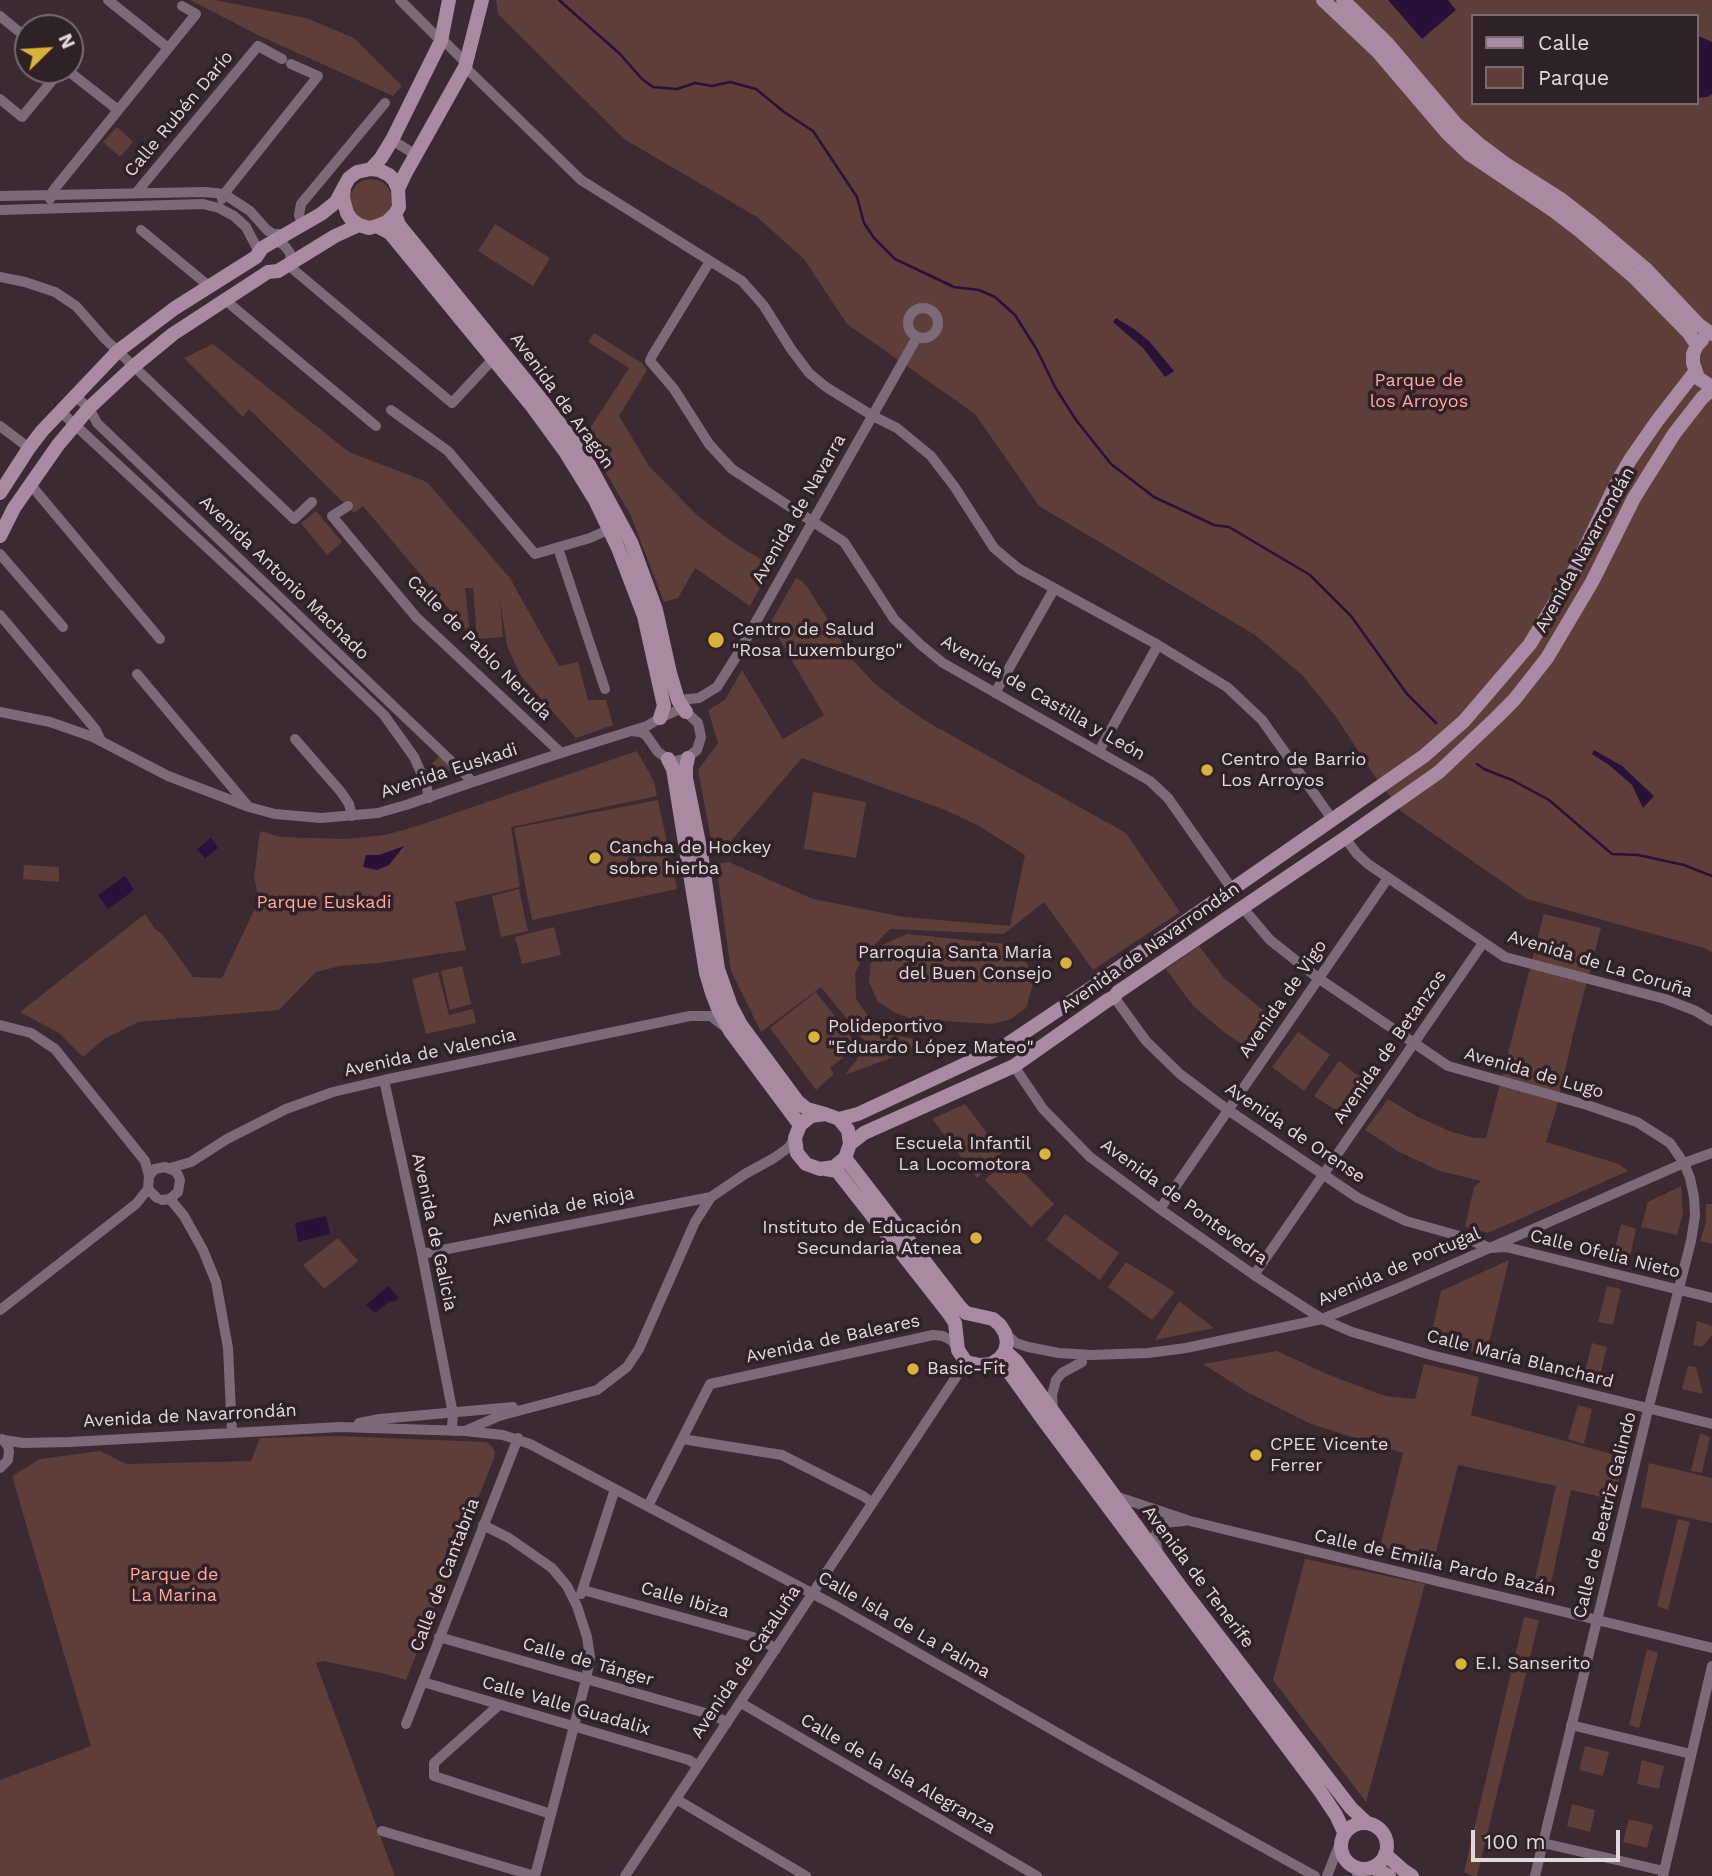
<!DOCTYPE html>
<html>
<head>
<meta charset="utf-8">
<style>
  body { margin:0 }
  #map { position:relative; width:1712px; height:1876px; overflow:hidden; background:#3b2a31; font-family:"Work Sans",sans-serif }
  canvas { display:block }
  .legend { position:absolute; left:1471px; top:14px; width:228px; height:91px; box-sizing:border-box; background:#302027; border:2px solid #786a6f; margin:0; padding:9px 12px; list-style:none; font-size:21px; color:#e3d8dc }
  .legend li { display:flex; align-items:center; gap:14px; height:35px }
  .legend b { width:35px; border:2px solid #786a6f }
  .north { position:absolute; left:14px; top:14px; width:70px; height:70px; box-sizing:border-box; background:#302027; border:2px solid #786a6f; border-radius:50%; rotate:66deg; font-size:19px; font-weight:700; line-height:28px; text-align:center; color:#e3d8dc }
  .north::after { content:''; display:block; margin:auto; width:24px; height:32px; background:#d7b434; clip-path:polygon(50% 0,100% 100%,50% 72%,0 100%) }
  .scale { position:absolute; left:1471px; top:1830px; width:149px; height:32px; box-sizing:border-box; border:4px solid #e3d8dc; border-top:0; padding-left:9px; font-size:21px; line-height:24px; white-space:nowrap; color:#e3d8dc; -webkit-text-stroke:5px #302027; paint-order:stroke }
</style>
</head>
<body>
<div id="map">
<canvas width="1712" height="1876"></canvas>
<ul class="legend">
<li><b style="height:9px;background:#a88aa2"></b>Calle</li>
<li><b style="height:19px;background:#5d3e38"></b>Parque</li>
</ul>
<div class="north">N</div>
<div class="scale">100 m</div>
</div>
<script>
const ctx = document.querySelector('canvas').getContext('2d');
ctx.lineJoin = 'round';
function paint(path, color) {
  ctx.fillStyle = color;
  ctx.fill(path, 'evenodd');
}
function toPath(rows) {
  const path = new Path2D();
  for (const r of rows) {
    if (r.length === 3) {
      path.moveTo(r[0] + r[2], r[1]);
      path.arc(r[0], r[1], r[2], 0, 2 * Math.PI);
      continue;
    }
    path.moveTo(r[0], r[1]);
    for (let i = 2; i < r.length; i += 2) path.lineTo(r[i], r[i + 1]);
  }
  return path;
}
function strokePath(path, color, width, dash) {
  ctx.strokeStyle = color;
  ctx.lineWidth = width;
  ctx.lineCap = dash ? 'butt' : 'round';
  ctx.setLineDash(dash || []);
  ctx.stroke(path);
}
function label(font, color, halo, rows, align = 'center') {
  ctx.font = font + ' "Work Sans",sans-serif';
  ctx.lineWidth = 7;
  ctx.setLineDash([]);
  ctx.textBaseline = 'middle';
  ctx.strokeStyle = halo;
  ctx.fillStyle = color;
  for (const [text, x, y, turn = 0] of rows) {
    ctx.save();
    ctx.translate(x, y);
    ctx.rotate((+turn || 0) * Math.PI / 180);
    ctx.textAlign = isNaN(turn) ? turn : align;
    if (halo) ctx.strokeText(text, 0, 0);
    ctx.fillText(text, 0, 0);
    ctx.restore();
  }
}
const green = toPath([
  [190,0,215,0,306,18,354,38,402,86,393,96,260,36],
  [496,0,1712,0,1712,952,1704,948,1527,899,1402,812,1374,775,1336,717,1302,675,1255,635,1039,506,975,414,847,324,804,259,757,217,624,139,498,14],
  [1472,16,1696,16,1696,103,1472,103],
  [117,127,133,142,120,157,103,142],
  [371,200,21],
  [495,224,550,258,533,286,478,251],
  [594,333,642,363,647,370,619,416,649,466,698,516,734,543,772,566,750,606,695,568,678,598,664,602,631,516,585,436,629,368,588,342],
  [213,344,349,452,427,482,510,578,559,666,578,662,588,700,606,700,613,725,576,738,521,676,507,646,500,601,503,637,477,639,473,588,465,588,470,634,363,506,354,513,249,409,243,417,184,358],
  [316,511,342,542,327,555,301,523],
  [796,578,802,581,808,588,853,660,875,684,901,704,931,724,1126,833,1180,912,1093,970,1044,902,1004,934,890,929,863,957,855,973,856,999,871,1020,890,1035,916,1039,910,1051,845,1075,868,1045,821,987,761,1032,731,971,716,864,729,862,813,899,904,917,1010,926,1025,855,979,826,945,810,802,758,731,841,711,839,698,770,718,743,708,710,725,700,742,670,783,739,824,715,770,623],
  [637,751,654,781,657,796,511,827,520,887,455,902,466,950,378,963,340,966,316,972,279,1010,138,1022,104,1039,83,1057,59,1033,20,1012,145,914,155,929,163,935,193,977,222,978,259,900,254,877,260,831,281,837,346,839,385,835,417,826],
  [441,755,456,769,436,774,429,766],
  [813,792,866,802,856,858,804,849],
  [658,800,677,889,532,920,514,828],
  [24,865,59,867,59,882,23,879],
  [519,889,528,931,501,937,492,896],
  [1544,914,1601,928,1575,1027,1557,1106,1546,1142,1619,1164,1628,1171,1488,1233,1465,1227,1474,1187,1481,1181,1440,1171,1399,1152,1365,1130,1388,1099,1418,1117,1452,1132,1475,1138,1486,1138],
  [554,927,561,955,522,964,515,937],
  [907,934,1006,944,1017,950,1029,967,1033,984,1026,1008,1011,1019,992,1024,912,1019,896,1013,878,1002,869,982,870,965,882,945],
  [1199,946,1224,978,1270,1016,1248,1048,1225,1033,1193,1006,1166,969],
  [462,966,471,1004,450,1010,441,971],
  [438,972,449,1015,473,1009,476,1023,426,1034,412,979],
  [816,992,858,1046,830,1068,834,1074,816,1090,770,1028],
  [1298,1032,1330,1055,1304,1091,1272,1067],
  [1339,1061,1369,1084,1346,1117,1314,1096],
  [965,1104,1002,1153,977,1178,932,1119],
  [1008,1157,1054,1204,1031,1227,985,1180],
  [1681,1186,1683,1213,1677,1235,1641,1227,1648,1202],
  [1706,1204,1712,1204,1712,1244,1700,1241,1706,1223],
  [1065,1214,1119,1253,1100,1280,1046,1240],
  [1621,1224,1636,1229,1628,1266,1612,1261],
  [338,1238,358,1261,324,1289,303,1265],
  [1509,1260,1486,1355,1430,1340,1441,1291],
  [1126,1262,1175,1292,1152,1320,1108,1287],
  [1607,1286,1621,1289,1613,1325,1598,1322],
  [1179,1301,1214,1328,1155,1340],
  [1697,1321,1712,1326,1712,1335,1702,1347,1693,1345],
  [1592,1343,1607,1347,1598,1385,1583,1380],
  [1277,1351,1329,1375,1385,1396,1415,1399,1424,1364,1479,1377,1471,1415,1623,1457,1615,1500,1571,1490,1550,1588,1534,1583,1556,1486,1458,1465,1434,1559,1380,1547,1403,1453,1311,1424,1247,1392,1203,1364],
  [1688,1366,1696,1367,1703,1394,1682,1389],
  [1578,1405,1592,1409,1584,1444,1568,1439],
  [1700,1433,1710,1437,1702,1473,1691,1471],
  [335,1436,486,1442,492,1446,495,1452,494,1458,406,1680,386,1674,323,1661,316,1663,395,1876,0,1876,0,1780,91,1746,12,1476,40,1459,100,1451,126,1464,251,1461,260,1438],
  [1649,1463,1712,1478,1712,1523,1641,1507],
  [1678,1519,1690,1522,1668,1610,1657,1606],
  [1305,1559,1425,1584,1366,1802,1273,1680],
  [1524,1617,1539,1620,1477,1876,1473,1876,1464,1872],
  [1647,1649,1658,1653,1639,1728,1629,1725],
  [1585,1746,1609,1752,1603,1776,1579,1770],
  [1642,1760,1664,1766,1659,1789,1637,1784],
  [1572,1804,1595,1810,1590,1832,1567,1826],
  [1629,1819,1653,1825,1647,1848,1623,1842]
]);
const water = toPath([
  [1388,0,1448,0,1456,10,1422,39],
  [1696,35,1712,42,1712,94,1707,97,1696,98],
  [1116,318,1134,329,1149,341,1174,371,1165,377,1143,348,1113,322],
  [1594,750,1622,766,1654,796,1643,808,1632,785,1609,765,1592,754],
  [211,838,218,848,205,858,197,849],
  [404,846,389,865,377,870,363,867,366,855,379,855],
  [125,876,134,890,108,909,98,895],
  [326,1216,330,1234,298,1242,295,1223],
  [388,1286,399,1298,393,1302,390,1301,375,1313,366,1305]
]);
const stream = toPath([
  [559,0,620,54,642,79,653,87,677,89,695,83,712,86,730,82,756,89,784,112,813,131,857,197,864,223,874,238,895,259,954,287,979,290,995,297,1015,315,1037,350,1055,387,1076,420,1111,464,1154,497,1214,525,1229,527,1310,575,1351,616,1407,694,1436,723],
  [1477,764,1484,769,1512,780,1549,800,1612,854,1638,855,1684,865,1712,876]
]);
const street = toPath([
  [108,0,168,48],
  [400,0,441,41],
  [0,16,28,39],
  [441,38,466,63],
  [465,67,581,180,742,281,764,306,791,349,809,373,826,387,873,416,897,428,931,456,954,486,994,548,1019,569,1158,645,1227,687,1262,720,1332,819],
  [67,70,118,110],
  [0,99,22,117,61,70],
  [392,140,416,155],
  [136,193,258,46,282,59],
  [0,196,205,192,224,194,250,211,267,230,273,234,287,234],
  [50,199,50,195,56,187,196,14,182,6],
  [222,199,224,194,318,76,291,64],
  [0,210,203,204,219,208,234,216,246,227,259,252],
  [302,225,299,215,301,204,385,103],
  [141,230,209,286],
  [276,241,284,245,290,253,291,262],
  [710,261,652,356,650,361,674,389,709,444,732,469,844,542,894,619,921,645,943,663,1150,781,1168,798,1232,889],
  [288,265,452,403,493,359],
  [0,277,25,282,55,292,76,306,105,339,294,519,312,502],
  [225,300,376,426],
  [923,323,15],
  [75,396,89,408,97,423,473,782],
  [391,410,448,451,535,554,590,538,610,529],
  [60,411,268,604,384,715,414,757,426,784,429,798],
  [0,426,29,448],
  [30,484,160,639],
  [348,506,332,516,416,617,561,753],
  [558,548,605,689],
  [0,554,63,627],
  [0,615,96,730,101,741],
  [137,674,247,805],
  [995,693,1054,589],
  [678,700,699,698,717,687,736,657,917,337],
  [0,712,50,722,93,737,168,776,249,807,275,814,321,818,378,813,406,805,473,782,561,753,631,731,647,726,660,718,678,710,686,712,698,723,701,737,697,750,692,754,688,758,675,761,668,759,658,752,646,735,640,732,631,731],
  [295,739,341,792,349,804,352,816],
  [1099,751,1158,645],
  [1345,838,1357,854,1368,864,1505,957,1665,999,1696,1011,1712,1021],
  [1243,908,1270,940,1318,978,1448,1066,1587,1105,1637,1122,1670,1143,1684,1163,1690,1178,1694,1197,1695,1216,1691,1241,1648,1410,1535,1876],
  [1114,997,1146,1041,1180,1074,1228,1110,1358,1198,1406,1221,1463,1237,1490,1248,1506,1247,1712,1298],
  [0,1025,31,1033,55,1049,145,1161,149,1176,148,1189,157,1198],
  [1014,1066,1043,1109,1090,1157,1160,1209,1254,1275,1322,1319,1352,1332,1431,1355,1712,1424],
  [384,1080,422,1254,453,1414,452,1426,455,1431],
  [170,1168,191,1162,227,1139,286,1109,333,1092,384,1080,690,1016,711,1016,725,1027],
  [149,1176,155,1169,165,1167,175,1171,178,1175,180,1180,178,1192,170,1199,162,1200],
  [170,1199,184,1216,203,1250,216,1282,228,1348,232,1433],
  [1160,1209,1388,878],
  [422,1254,711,1197],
  [1254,1275,1483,943],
  [0,1310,136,1204,148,1189],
  [1005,1333,1016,1343,1028,1347,1059,1353,1091,1355,1148,1353,1186,1348,1322,1319,1396,1289,1684,1163,1712,1153],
  [1053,1411,1052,1395,1056,1380,1062,1373,1082,1362],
  [359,1423,380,1419,513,1407],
  [465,1431,503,1435,530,1444,836,1606,1084,1748,1315,1876],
  [682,1439,782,1455,863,1496,873,1503],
  [4,1440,23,1443,70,1442,340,1427,465,1431,499,1416,597,1390,627,1367,639,1349,695,1222,711,1197,745,1174,774,1158,788,1148,795,1138],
  [0,1468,8,1460,9,1451,8,1446,2,1439],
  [1115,1496,1190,1521,1712,1648],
  [648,1506,710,1384,933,1335,943,1336,952,1341,958,1350],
  [1158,1553,1155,1536,1163,1523,1184,1521],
  [583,1590,760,1639,776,1649],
  [581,1594,615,1489],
  [439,1637,716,1716,727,1723],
  [423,1682,689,1760,698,1766],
  [741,1703,1037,1876],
  [499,1705,434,1763,434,1776,551,1814],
  [406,1724,518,1438],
  [1571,1725,1691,1754],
  [676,1799,806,1876],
  [382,1831,535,1876,586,1680,590,1657,587,1637,577,1606,567,1586,552,1568,509,1538,483,1525],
  [1543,1843,1664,1871],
  [625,1876,966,1362],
  [1327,1876,1340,1843],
  [1357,1876,1361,1870],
  [1663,1876,1712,1666]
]);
const secondary = toPath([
  [1323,0,1378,52,1447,133,1469,154,1554,211,1580,231,1635,278,1689,333,1697,345],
  [1343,0,1387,43,1456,124,1479,144,1507,165,1562,200,1594,225,1646,269,1699,325,1712,334],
  [371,169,381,158,392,140,441,41,449,0],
  [398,189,405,174,465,67,482,0],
  [395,214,399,225,540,398,585,457,631,542,656,610,670,673,678,700,686,712],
  [377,226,390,233,531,405,566,453,595,500,618,548,644,616,664,706,660,718],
  [1702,340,1697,345,1693,354,1693,363,1698,378,1712,387],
  [0,493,29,448,42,431,118,351,175,308,256,257,262,248,321,214,336,202,344,187,349,178,357,172,371,169,379,170,389,175,394,180,398,189,399,207,395,214,387,222,377,226,369,228,359,225,351,219,347,213,343,198,344,187],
  [0,536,14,508,58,445,89,408,134,366,173,334,268,272,278,271,335,236,359,225],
  [688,758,686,767,686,778,701,853,718,969,731,1006,741,1025,798,1102,807,1109,825,1114,839,1119,848,1130,850,1144,845,1158,834,1167,820,1169,806,1164,797,1153,795,1138,800,1125,811,1116,825,1114],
  [668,759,673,769,706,973,712,993,719,1011,730,1031,800,1125],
  [839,1119,858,1114,1006,1045,1097,984,1101,979,1107,976,1424,756,1464,721,1530,644,1573,573,1615,486,1630,460,1657,421,1695,372],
  [850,1144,864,1133,1014,1066,1108,1000,1114,997,1118,992,1345,838,1439,772,1496,718,1514,700,1547,658,1592,582,1634,498,1674,434,1702,398,1712,389],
  [825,1169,837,1171,950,1315,955,1323,958,1350,966,1362,980,1365,991,1364,1000,1358,1005,1351,1007,1342,1005,1333,1000,1325,993,1319,966,1313,960,1307,845,1158],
  [1005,1351,1017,1362,1183,1590,1351,1808,1366,1822],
  [991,1364,1006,1368,1044,1421,1320,1791,1336,1815,1344,1832],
  [1364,1846,23],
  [1385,1854,1403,1870,1412,1876],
  [1374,1868,1389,1876]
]);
const markers = [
  [716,640,9,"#d7b434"],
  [1207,770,7,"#d7b434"],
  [595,858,7,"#d7b434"],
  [1066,963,7,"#d7b434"],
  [814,1037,7,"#d7b434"],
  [1045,1154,7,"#d7b434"],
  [976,1238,7,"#d7b434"],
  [913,1369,7,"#d7b434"],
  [1256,1455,7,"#d7b434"],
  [1461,1664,7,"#d7b434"]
];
const streetNames = [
  ["Calle Rubén Darío",179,114,-50],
  ["Avenida de Aragón",562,401,54],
  ["Avenida de Navarra",799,509,-60],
  ["Avenida Navarrondán",1585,550,-61],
  ["Avenida Antonio Machado",284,578,44],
  ["Calle de Pablo Neruda",479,648,45],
  ["Avenida de Castilla y León",1043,698,30],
  ["Avenida Euskadi",449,771,-18],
  ["Avenida de Navarrondán",1150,948,-35],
  ["Avenida de La Coruña",1600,964,17],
  ["Avenida de Vigo",1283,999,-55],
  ["Avenida de Betanzos",1390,1047,-55],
  ["Avenida de Valencia",430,1053,-12],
  ["Avenida de Lugo",1534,1073,16],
  ["Avenida de Orense",1295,1133,34],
  ["Avenida de Pontevedra",1184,1202,36],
  ["Avenida de Rioja",563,1207,-11],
  ["Avenida de Galicia",434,1232,78],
  ["Calle Ofelia Nieto",1605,1254,14],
  ["Avenida de Portugal",1399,1267,-23],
  ["Avenida de Baleares",833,1339,-12],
  ["Calle María Blanchard",1520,1359,14],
  ["Avenida de Navarrondán",190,1416,-3],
  ["Calle de Beatriz Galindo",1605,1515,-76],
  ["Calle de Emilia Pardo Bazán",1435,1563,13],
  ["Calle de Cantabria",445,1575,-69],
  ["Avenida de Tenerife",1198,1577,53],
  ["Calle Ibiza",685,1600,16],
  ["Calle Isla de La Palma",904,1625,30],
  ["Calle de Tánger",588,1662,16],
  ["Avenida de Cataluña",746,1662,-56],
  ["Calle Valle Guadalix",566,1706,16],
  ["Calle de la Isla Alegranza",898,1774,30]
];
const parkNames = [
  ["Parque de",1419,381],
  ["los Arroyos",1419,402],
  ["Parque Euskadi",324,903],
  ["Parque de",174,1575],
  ["La Marina",174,1596]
];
const poiNames = [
  ["Centro de Salud",732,630],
  ["\"Rosa Luxemburgo\"",732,651],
  ["Centro de Barrio",1221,760],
  ["Los Arroyos",1221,781],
  ["Cancha de Hockey",609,848],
  ["sobre hierba",609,869],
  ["Parroquia Santa María",1052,953,"right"],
  ["del Buen Consejo",1052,974,"right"],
  ["Polideportivo",828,1027],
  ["\"Eduardo López Mateo\"",828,1048],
  ["Escuela Infantil",1031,1144,"right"],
  ["La Locomotora",1031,1165,"right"],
  ["Instituto de Educación",962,1228,"right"],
  ["Secundaria Atenea",962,1249,"right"],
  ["Basic-Fit",927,1369],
  ["CPEE Vicente",1270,1445],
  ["Ferrer",1270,1466],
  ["E.I. Sanserito",1475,1664]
];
paint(green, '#5d3e38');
paint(water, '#2a1137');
strokePath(stream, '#2a1137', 2.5);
strokePath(street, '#7d6a79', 10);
strokePath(secondary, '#a88aa2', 14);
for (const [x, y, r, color] of markers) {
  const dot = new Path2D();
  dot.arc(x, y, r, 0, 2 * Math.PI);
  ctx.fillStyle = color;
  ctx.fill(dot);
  strokePath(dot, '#302027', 2.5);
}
label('18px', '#e3d8dc', '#302027', streetNames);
label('18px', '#fea997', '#302027', parkNames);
label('18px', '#e3d8dc', '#302027', poiNames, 'left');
</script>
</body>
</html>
